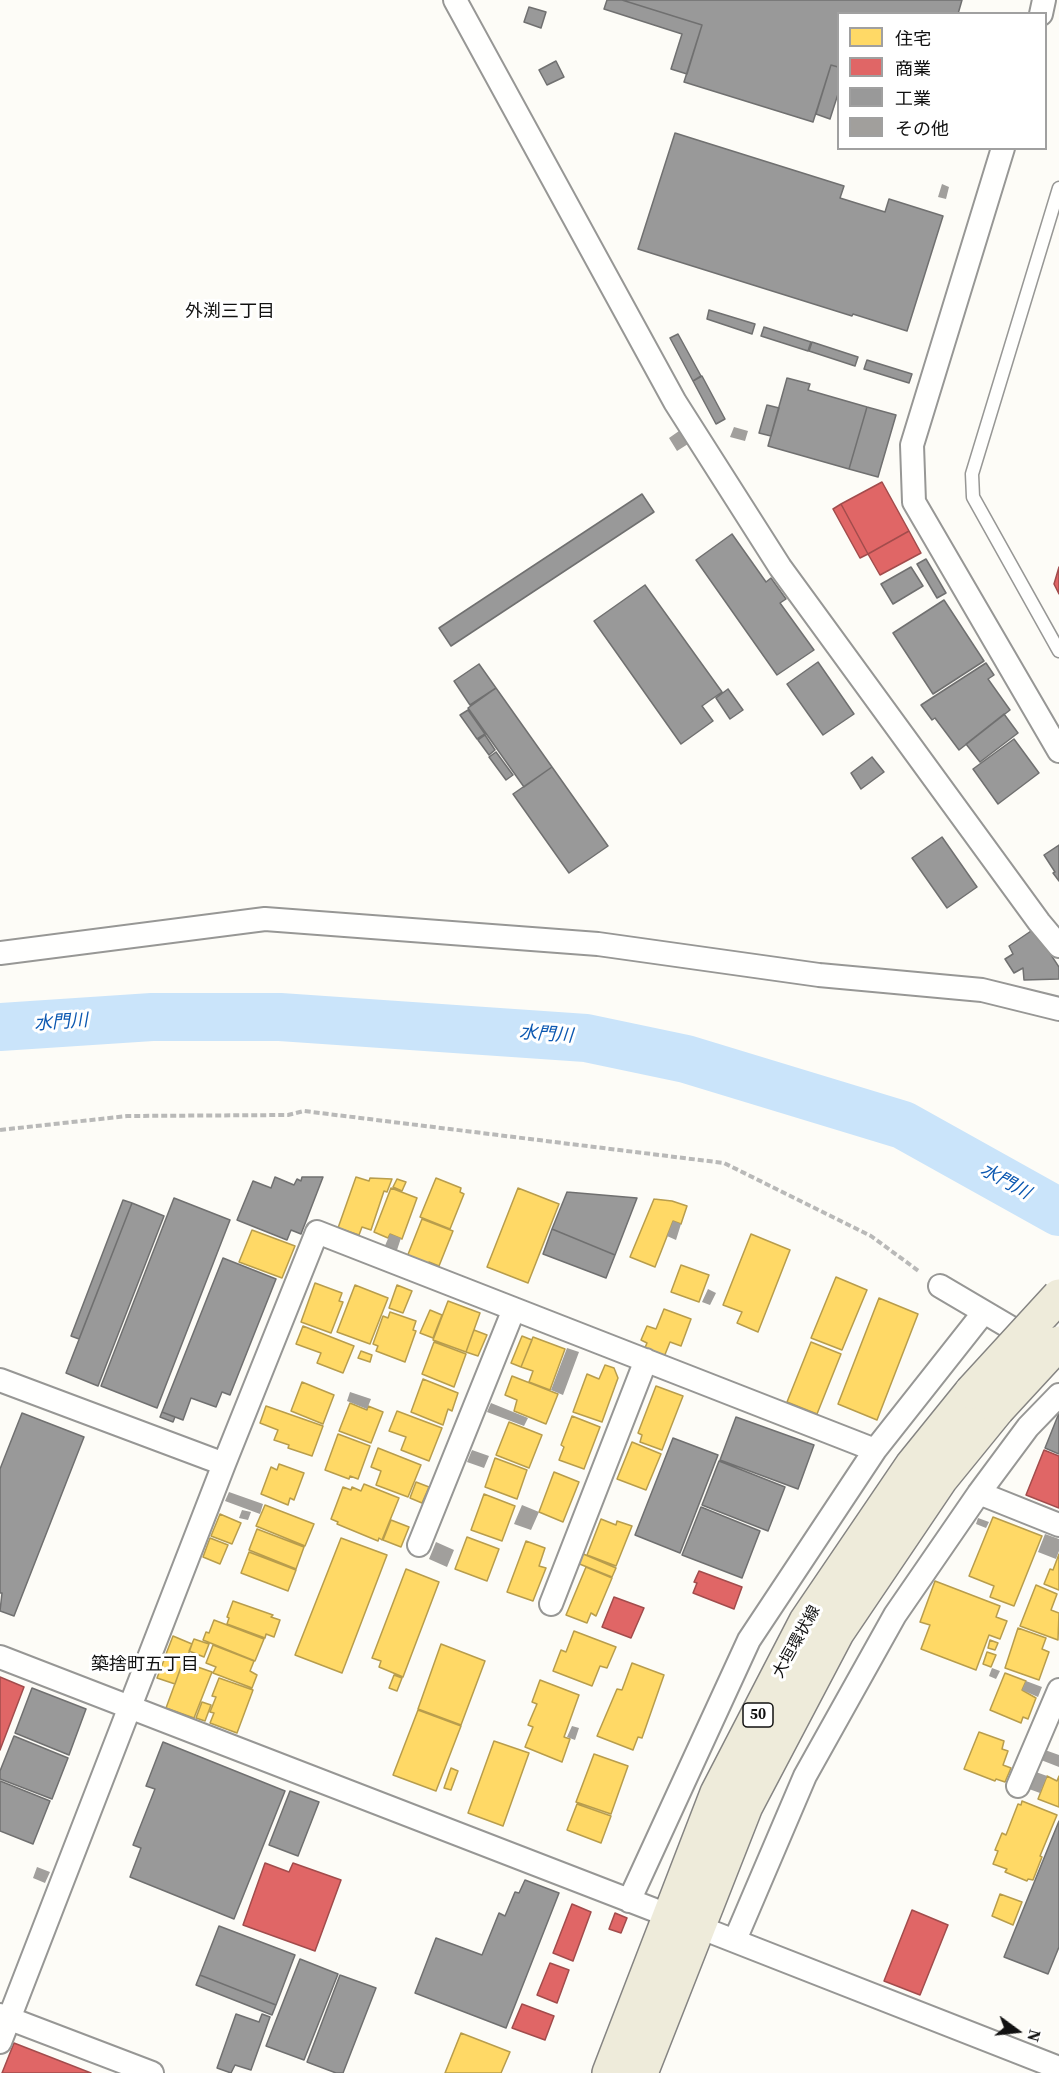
<!DOCTYPE html>
<html>
<head>
<meta charset="utf-8">
<style>
  body { margin:0 }
  #map { position:relative; width:1059px; height:2073px; overflow:hidden; background:#fdfcf7; font-family:"Source Serif 4","Noto Sans JP",serif }
  canvas { display:block }
  .legend { position:absolute; left:837px; top:12px; width:210px; height:138px; box-sizing:border-box; background:#fff; border:2px solid #a0a0a0; margin:0; padding:8px 10px; list-style:none; font-size:18px; color:#111 }
  .legend li { display:flex; align-items:center; gap:12px; height:30px }
  .legend b { width:30px; border:2px solid #a0a0a0 }
  .north { position:absolute; left:987px; top:2001px; width:60px; height:60px; -webkit-text-stroke:4px #fff; paint-order:stroke; rotate:105deg; font-size:16px; font-weight:700; line-height:24px; text-align:center; color:#111 }
  .north::after { content:''; display:block; margin:auto; width:21px; height:27px; background:#111; clip-path:polygon(50% 0,100% 100%,50% 72%,0 100%) }
</style>
</head>
<body>
<div id="map">
<canvas width="1059" height="2073"></canvas>
<ul class="legend">
<li><b style="height:16px;background:#ffd966"></b>住宅</li>
<li><b style="height:16px;background:#e06666"></b>商業</li>
<li><b style="height:16px;background:#999"></b>工業</li>
<li><b style="height:16px;background:#a19f9c"></b>その他</li>
</ul>
<div class="north">N</div>
</div>
<script>
const ctx = document.querySelector('canvas').getContext('2d');
ctx.lineJoin = 'round';
function paint(path, color) {
  ctx.fillStyle = color;
  ctx.fill(path, 'evenodd');
}
function toPath(rows) {
  const path = new Path2D();
  for (const r of rows) {
    path.moveTo(r[0], r[1]);
    for (let i = 2; i < r.length; i += 2) path.lineTo(r[i], r[i + 1]);
  }
  return path;
}
function strokePath(path, color, width, dash) {
  ctx.strokeStyle = color;
  ctx.lineWidth = width;
  ctx.lineCap = dash ? 'butt' : 'round';
  ctx.setLineDash(dash || []);
  ctx.stroke(path);
}
function label(font, color, halo, rows, align = 'center') {
  ctx.font = font + ' "Source Serif 4","Noto Sans JP",serif';
  ctx.lineWidth = 6;
  ctx.setLineDash([]);
  ctx.textBaseline = 'middle';
  ctx.strokeStyle = halo;
  ctx.fillStyle = color;
  for (const [text, x, y, turn = 0] of rows) {
    ctx.save();
    ctx.translate(x, y);
    ctx.rotate((+turn || 0) * Math.PI / 180);
    ctx.textAlign = isNaN(turn) ? turn : align;
    if (halo) ctx.strokeText(text, 0, 0);
    ctx.fillText(text, 0, 0);
    ctx.restore();
  }
}
const homes = toPath([
  [356,1177,369,1181,370,1178,392,1179,387,1192,384,1191,371,1230,362,1227,359,1235,338,1228,356,1177],
  [436,1178,461,1188,460,1192,464,1194,450,1229,420,1217,436,1178],
  [397,1179,406,1182,402,1191,393,1187,397,1179],
  [391,1188,417,1198,402,1239,390,1234,388,1238,374,1232,391,1188],
  [518,1188,559,1204,528,1283,487,1267,518,1188],
  [654,1199,672,1201,687,1206,681,1224,673,1221,655,1267,630,1257,654,1199],
  [422,1219,453,1231,439,1266,429,1262,428,1265,407,1257,422,1219],
  [252,1230,295,1246,282,1278,239,1262,252,1230],
  [751,1234,790,1250,758,1332,737,1323,742,1312,723,1305,751,1234],
  [681,1265,709,1275,699,1302,671,1292,681,1265],
  [836,1277,867,1290,842,1350,811,1338,836,1277],
  [315,1283,342,1293,339,1301,343,1302,331,1333,301,1322,315,1283],
  [355,1285,388,1298,370,1344,337,1332,355,1285],
  [397,1285,412,1291,403,1313,389,1308,397,1285],
  [879,1298,918,1314,877,1420,838,1404,879,1298],
  [448,1301,480,1313,466,1352,433,1340,448,1301],
  [664,1309,691,1319,681,1346,670,1342,664,1357,644,1350,647,1343,641,1340,647,1326,656,1329,664,1309],
  [430,1310,442,1315,433,1338,420,1333,430,1310],
  [390,1312,416,1321,413,1330,416,1331,405,1362,376,1351,378,1346,373,1344,383,1316,388,1318,390,1312],
  [303,1326,354,1346,343,1373,317,1363,321,1353,296,1344,303,1326],
  [474,1330,487,1335,478,1356,466,1352,474,1330],
  [522,1336,532,1340,521,1367,511,1363,522,1336],
  [533,1337,565,1349,550,1390,529,1382,533,1371,521,1367,533,1337],
  [434,1342,466,1354,454,1387,422,1374,434,1342],
  [811,1342,841,1354,817,1414,787,1402,811,1342],
  [361,1351,372,1355,370,1362,358,1358,361,1351],
  [605,1365,614,1368,618,1378,602,1422,573,1412,587,1374,599,1379,605,1365],
  [512,1376,558,1394,546,1424,514,1411,517,1400,505,1395,512,1376],
  [423,1379,458,1393,452,1411,448,1409,443,1425,411,1412,423,1379],
  [302,1382,334,1395,323,1424,291,1411,302,1382],
  [656,1386,683,1396,662,1450,640,1442,642,1435,638,1433,656,1386],
  [350,1403,367,1410,368,1406,383,1412,371,1443,339,1431,350,1403],
  [266,1406,323,1426,312,1456,288,1448,289,1445,274,1440,278,1430,260,1423,266,1406],
  [397,1411,442,1428,429,1461,401,1450,406,1437,389,1431,397,1411],
  [572,1416,600,1427,584,1469,559,1460,564,1447,561,1445,572,1416],
  [509,1422,542,1435,529,1468,496,1455,509,1422],
  [338,1434,370,1446,358,1479,350,1476,349,1479,325,1470,338,1434],
  [632,1442,661,1454,646,1490,617,1479,632,1442],
  [378,1448,421,1465,408,1497,376,1485,381,1471,371,1467,378,1448],
  [495,1458,527,1470,517,1499,485,1487,495,1458],
  [279,1464,304,1473,294,1500,290,1498,288,1505,261,1494,271,1467,277,1470,279,1464],
  [554,1472,579,1482,563,1522,539,1512,554,1472],
  [416,1482,429,1487,422,1503,410,1498,416,1482],
  [364,1484,399,1498,382,1540,379,1538,378,1541,337,1524,338,1522,331,1519,343,1487,351,1490,352,1487,361,1491,364,1484],
  [484,1494,515,1506,502,1541,471,1530,484,1494],
  [265,1505,314,1524,305,1546,256,1526,265,1505],
  [220,1514,241,1523,232,1544,211,1536,220,1514],
  [993,1517,1042,1536,1014,1606,990,1597,994,1586,969,1576,993,1517],
  [601,1519,616,1525,617,1521,632,1526,616,1566,587,1555,601,1519],
  [391,1520,409,1527,401,1547,383,1540,391,1520],
  [257,1529,304,1547,296,1569,249,1550,257,1529],
  [467,1537,499,1549,487,1581,455,1569,467,1537],
  [210,1538,228,1545,220,1564,203,1557,210,1538],
  [341,1538,387,1555,342,1673,295,1655,341,1538],
  [526,1541,545,1548,539,1566,546,1568,533,1601,507,1592,526,1541],
  [249,1552,296,1570,288,1591,241,1573,249,1552],
  [581,1553,616,1568,612,1577,577,1563,581,1553],
  [1059,1554,1059,1590,1044,1584,1050,1569,1053,1570,1059,1554],
  [586,1567,612,1578,596,1616,591,1613,587,1623,566,1615,586,1567],
  [406,1569,439,1582,403,1677,379,1667,381,1661,372,1658,406,1569],
  [935,1581,1000,1606,996,1617,1007,1621,1000,1639,989,1635,976,1670,921,1649,930,1625,920,1622,935,1581],
  [1036,1585,1057,1594,1051,1610,1059,1613,1058,1640,1020,1626,1036,1585],
  [233,1601,273,1615,271,1617,280,1620,274,1637,266,1634,265,1638,227,1624,229,1618,227,1617,233,1601],
  [214,1620,264,1639,255,1661,203,1640,206,1632,209,1633,214,1620],
  [1018,1628,1046,1638,1042,1649,1049,1652,1039,1680,1005,1668,1018,1628],
  [574,1631,616,1647,607,1668,600,1666,592,1686,553,1671,561,1650,566,1652,574,1631],
  [173,1636,192,1644,186,1661,166,1654,173,1636],
  [194,1639,209,1644,204,1657,189,1651,194,1639],
  [990,1640,998,1643,995,1650,988,1648,990,1640],
  [441,1644,485,1661,461,1725,418,1709,441,1644],
  [213,1645,254,1661,250,1671,257,1675,252,1688,213,1673,216,1667,206,1663,213,1645],
  [987,1652,996,1655,991,1667,983,1664,987,1652],
  [166,1655,183,1661,175,1684,157,1678,166,1655],
  [632,1663,664,1675,642,1738,638,1737,633,1750,597,1736,617,1689,622,1690,632,1663],
  [189,1664,212,1672,194,1718,166,1708,180,1670,186,1672,189,1664],
  [1005,1673,1026,1681,1022,1690,1036,1698,1028,1719,1023,1717,1021,1723,990,1710,1005,1673],
  [394,1675,402,1678,397,1691,389,1688,394,1675],
  [219,1678,253,1690,237,1733,210,1723,214,1713,210,1712,216,1697,212,1696,219,1678],
  [540,1680,579,1695,564,1737,570,1739,562,1762,525,1747,533,1727,528,1725,537,1704,532,1702,540,1680],
  [202,1702,211,1705,205,1721,196,1718,202,1702],
  [418,1710,461,1726,436,1791,393,1775,418,1710],
  [979,1732,1004,1741,1002,1749,1008,1751,1003,1765,1011,1768,1005,1782,996,1779,995,1781,964,1769,979,1732],
  [494,1741,529,1753,503,1826,468,1813,494,1741],
  [594,1754,628,1766,611,1814,576,1802,594,1754],
  [451,1768,458,1771,451,1790,444,1788,451,1768],
  [1047,1776,1057,1781,1059,1776,1059,1807,1038,1799,1047,1776],
  [1022,1801,1057,1815,1040,1856,1042,1857,1033,1880,1028,1879,1027,1881,1005,1872,1007,1869,993,1864,998,1851,995,1850,1002,1833,1006,1835,1018,1804,1021,1805,1022,1801],
  [577,1804,611,1816,601,1843,567,1830,577,1804],
  [1000,1894,1022,1902,1013,1925,992,1916,1000,1894],
  [461,2033,510,2052,501,2073,445,2073,461,2033]
]);
const shops = toPath([
  [882,482,909,531,868,554,841,504,882,482],
  [841,504,868,554,860,558,833,509,841,504],
  [909,531,921,553,880,575,868,554,909,531],
  [1059,567,1059,594,1054,584,1059,567],
  [1044,1450,1059,1456,1059,1508,1026,1495,1044,1450],
  [699,1571,742,1587,734,1609,693,1593,697,1583,694,1582,699,1571],
  [614,1597,644,1608,631,1638,602,1627,614,1597],
  [0,1677,24,1687,0,1750,0,1677],
  [265,1863,289,1872,293,1863,341,1880,315,1951,243,1925,265,1863],
  [572,1904,591,1912,573,1961,553,1953,572,1904],
  [912,1910,948,1925,920,1995,884,1981,912,1910],
  [615,1913,627,1918,621,1933,609,1929,615,1913],
  [550,1963,569,1970,557,2003,537,1995,550,1963],
  [522,2004,554,2016,545,2040,512,2028,522,2004],
  [14,2043,91,2073,2,2073,14,2043]
]);
const industry = toPath([
  [607,0,622,0,702,25,687,74,671,69,682,34,604,9,607,0],
  [622,0,962,0,958,14,838,14,838,67,831,65,813,122,684,82,702,25,622,0],
  [529,7,546,12,541,28,524,22,529,7],
  [556,61,564,77,547,85,539,70,556,61],
  [831,65,838,67,838,94,830,119,816,114,831,65],
  [675,133,844,186,840,198,885,212,889,199,943,216,907,331,853,314,852,316,638,249,675,133],
  [709,310,755,324,752,334,707,319,709,310],
  [764,327,811,342,808,351,761,336,764,327],
  [678,334,701,376,693,381,670,338,678,334],
  [812,342,858,357,855,366,809,351,812,342],
  [867,360,912,374,909,383,864,369,867,360],
  [702,376,725,419,716,424,693,381,702,376],
  [787,378,810,384,808,390,867,407,849,469,768,446,787,378],
  [767,405,779,408,771,436,759,433,767,405],
  [867,407,896,415,878,477,849,469,867,407],
  [642,494,654,512,451,646,439,628,642,494],
  [732,534,766,582,771,578,786,599,780,603,814,650,777,675,696,560,732,534],
  [926,559,946,593,937,598,917,564,926,559],
  [911,567,923,586,893,604,881,584,911,567],
  [645,585,722,692,702,706,713,721,681,744,594,621,645,585],
  [944,600,984,661,933,694,893,633,944,600],
  [818,662,854,714,823,735,787,684,818,662],
  [986,663,994,675,988,679,1010,710,959,750,935,718,932,720,921,705,986,663],
  [479,664,496,688,470,705,454,681,479,664],
  [496,688,552,767,524,787,468,708,496,688],
  [728,689,743,710,730,719,716,698,728,689],
  [468,710,485,734,477,739,460,715,468,710],
  [1004,714,1018,733,980,762,966,744,1004,714],
  [485,735,495,750,489,755,478,740,485,735],
  [1014,739,1039,773,998,804,973,769,1014,739],
  [496,752,513,775,506,780,489,757,496,752],
  [872,757,884,772,861,789,851,773,872,757],
  [552,767,608,846,569,873,513,794,552,767],
  [942,837,977,887,947,908,912,858,942,837],
  [1059,845,1059,881,1053,873,1055,872,1044,855,1059,845],
  [1034,929,1059,967,1059,979,1024,980,1023,968,1014,973,1005,959,1013,954,1009,946,1034,929],
  [275,1177,294,1185,297,1179,301,1181,302,1177,323,1177,301,1234,291,1230,287,1240,237,1220,253,1181,271,1188,275,1177],
  [567,1192,637,1198,615,1255,552,1229,567,1192],
  [174,1198,230,1220,157,1408,101,1386,174,1198],
  [123,1200,132,1203,79,1339,71,1336,123,1200],
  [132,1203,164,1216,98,1386,66,1373,132,1203],
  [552,1229,615,1255,606,1278,543,1254,552,1229],
  [223,1258,276,1279,230,1395,222,1392,216,1407,191,1398,183,1420,162,1412,223,1258],
  [162,1412,175,1417,173,1422,160,1417,162,1412],
  [22,1413,84,1437,14,1616,0,1611,2,1593,0,1593,0,1469,22,1413],
  [1059,1413,1059,1454,1045,1448,1059,1413],
  [736,1417,814,1445,798,1489,720,1460,736,1417],
  [673,1438,718,1455,680,1553,635,1535,673,1438],
  [719,1461,785,1487,768,1531,702,1505,719,1461],
  [701,1507,760,1531,742,1578,682,1555,701,1507],
  [32,1688,86,1709,69,1755,15,1733,32,1688],
  [14,1736,68,1758,52,1799,0,1779,0,1771,14,1736],
  [163,1742,285,1791,234,1919,130,1877,141,1848,133,1845,155,1789,146,1786,163,1742],
  [0,1781,50,1801,33,1844,0,1831,0,1781],
  [290,1791,319,1802,298,1856,269,1845,290,1791],
  [1059,1821,1059,1947,1048,1974,1004,1957,1059,1821],
  [525,1880,559,1893,506,2028,415,1993,436,1938,482,1955,499,1913,505,1916,515,1892,519,1893,525,1880],
  [219,1926,295,1955,276,2005,200,1975,219,1926],
  [300,1959,338,1974,304,2060,266,2046,300,1959],
  [200,1975,276,2005,272,2015,196,1985,200,1975],
  [340,1975,376,1988,343,2073,336,2073,307,2062,340,1975],
  [236,2014,259,2022,262,2014,270,2017,251,2070,235,2065,231,2073,217,2068,236,2014]
]);
const river = toPath([
  [0,1027,152,1017,280,1017,586,1038,686,1059,903,1125,1059,1212]
]);
const building = toPath([
  [942,184,949,187,946,199,938,197],
  [734,427,748,431,745,441,730,437],
  [679,431,688,444,677,451,669,438],
  [673,1221,681,1224,676,1240,667,1236],
  [390,1234,401,1238,396,1253,384,1248],
  [708,1289,716,1293,710,1305,702,1302],
  [567,1348,579,1352,563,1395,551,1390],
  [350,1392,371,1399,367,1409,347,1401],
  [491,1403,528,1418,524,1426,487,1412],
  [472,1450,489,1456,484,1468,467,1462],
  [229,1492,263,1504,260,1514,225,1501],
  [522,1505,539,1512,531,1530,514,1524],
  [242,1510,251,1512,248,1520,239,1518],
  [978,1518,989,1522,986,1528,976,1524],
  [1045,1534,1059,1539,1059,1551,1056,1559,1038,1552],
  [436,1542,454,1550,447,1567,429,1559],
  [992,1668,1000,1671,996,1679,989,1676],
  [1026,1681,1042,1687,1038,1697,1022,1690],
  [572,1726,579,1728,575,1740,567,1737],
  [1045,1750,1059,1755,1059,1767,1041,1760],
  [1036,1772,1047,1776,1040,1793,1029,1789],
  [37,1867,50,1872,45,1883,33,1878]
]);
const path = toPath([
  [0,1130,127,1116,288,1115,304,1111,724,1163,871,1236,920,1272]
]);
const service = toPath([
  [1059,188,972,474,973,497,1059,651]
]);
const minor = toPath([
  [455,0,675,402,780,567,1039,922,1059,946],
  [1041,14,1044,0],
  [1003,148,912,445,914,502,1059,751],
  [0,953,265,919,598,944,819,975,982,990,1059,1009],
  [940,1286,1035,1342],
  [0,1380,224,1464],
  [979,1493,1059,1525],
  [419,1545,514,1309],
  [551,1604,646,1360],
  [0,1657,670,1916],
  [1018,1786,1059,1690],
  [629,1901,749,1640,875,1450,984,1312],
  [699,1927,1059,2068],
  [735,1940,805,1776,895,1615,979,1493,1028,1427,1059,1395],
  [0,2015,152,2073],
  [0,2042,224,1464,317,1232,875,1450]
]);
const primary = toPath([
  [609,2073,717,1793,806,1621,912,1465,971,1392],
  [641,2073,746,1806,837,1633,941,1479,998,1409]
]);
const primaryBridge = toPath([
  [971,1392,1059,1296],
  [998,1409,1059,1343]
]);
const shields = [
  [758,1715,30]
];
const shieldNames = [
  ["50",758,1715]
];
const streetNames = [
  ["大垣環状線",797,1642,-61]
];
const neighbourhoodNames = [
  ["外渕三丁目",230,312],
  ["築捨町五丁目",145,1665]
];
const waterNames = [
  ["水門川",61,1023,-4],
  ["水門川",546,1035,4],
  ["水門川",1005,1182,29]
];
paint(homes, '#ffd966');
strokePath(homes, '#b89d4c', 1.5);
paint(shops, '#e06666');
strokePath(shops, '#a24c4c', 1.5);
paint(industry, '#999');
strokePath(industry, '#707070', 1.5);
strokePath(river, '#cae4fa', 48);
paint(building, '#a19f9c');
strokePath(service, '#979795', 15);
strokePath(minor, '#979795', 26);
strokePath(primary, '#858482', 36);
strokePath(path, '#b9b9b8', 4, [6, 3]);
strokePath(service, '#fffffe', 12);
strokePath(minor, '#fffffe', 22);
strokePath(primary, '#eeebda', 33);
strokePath(primaryBridge, '#858482', 36, []);
strokePath(primaryBridge, '#eeebda', 33);
for (const [x, y, w] of shields) {
  const box = new Path2D();
  box.roundRect(x - w / 2, y - 12, w, 24, 4.5);
  ctx.fillStyle = '#fff';
  ctx.fill(box);
  strokePath(box, '#111', 1.5);
}
label('bold 15px', '#111', null, shieldNames);
label('16px', '#111', '#fff', streetNames);
label('18px', '#111', '#fff', neighbourhoodNames);
label('italic 18px', '#0c58b1', '#fff', waterNames);
</script>
</body>
</html>
